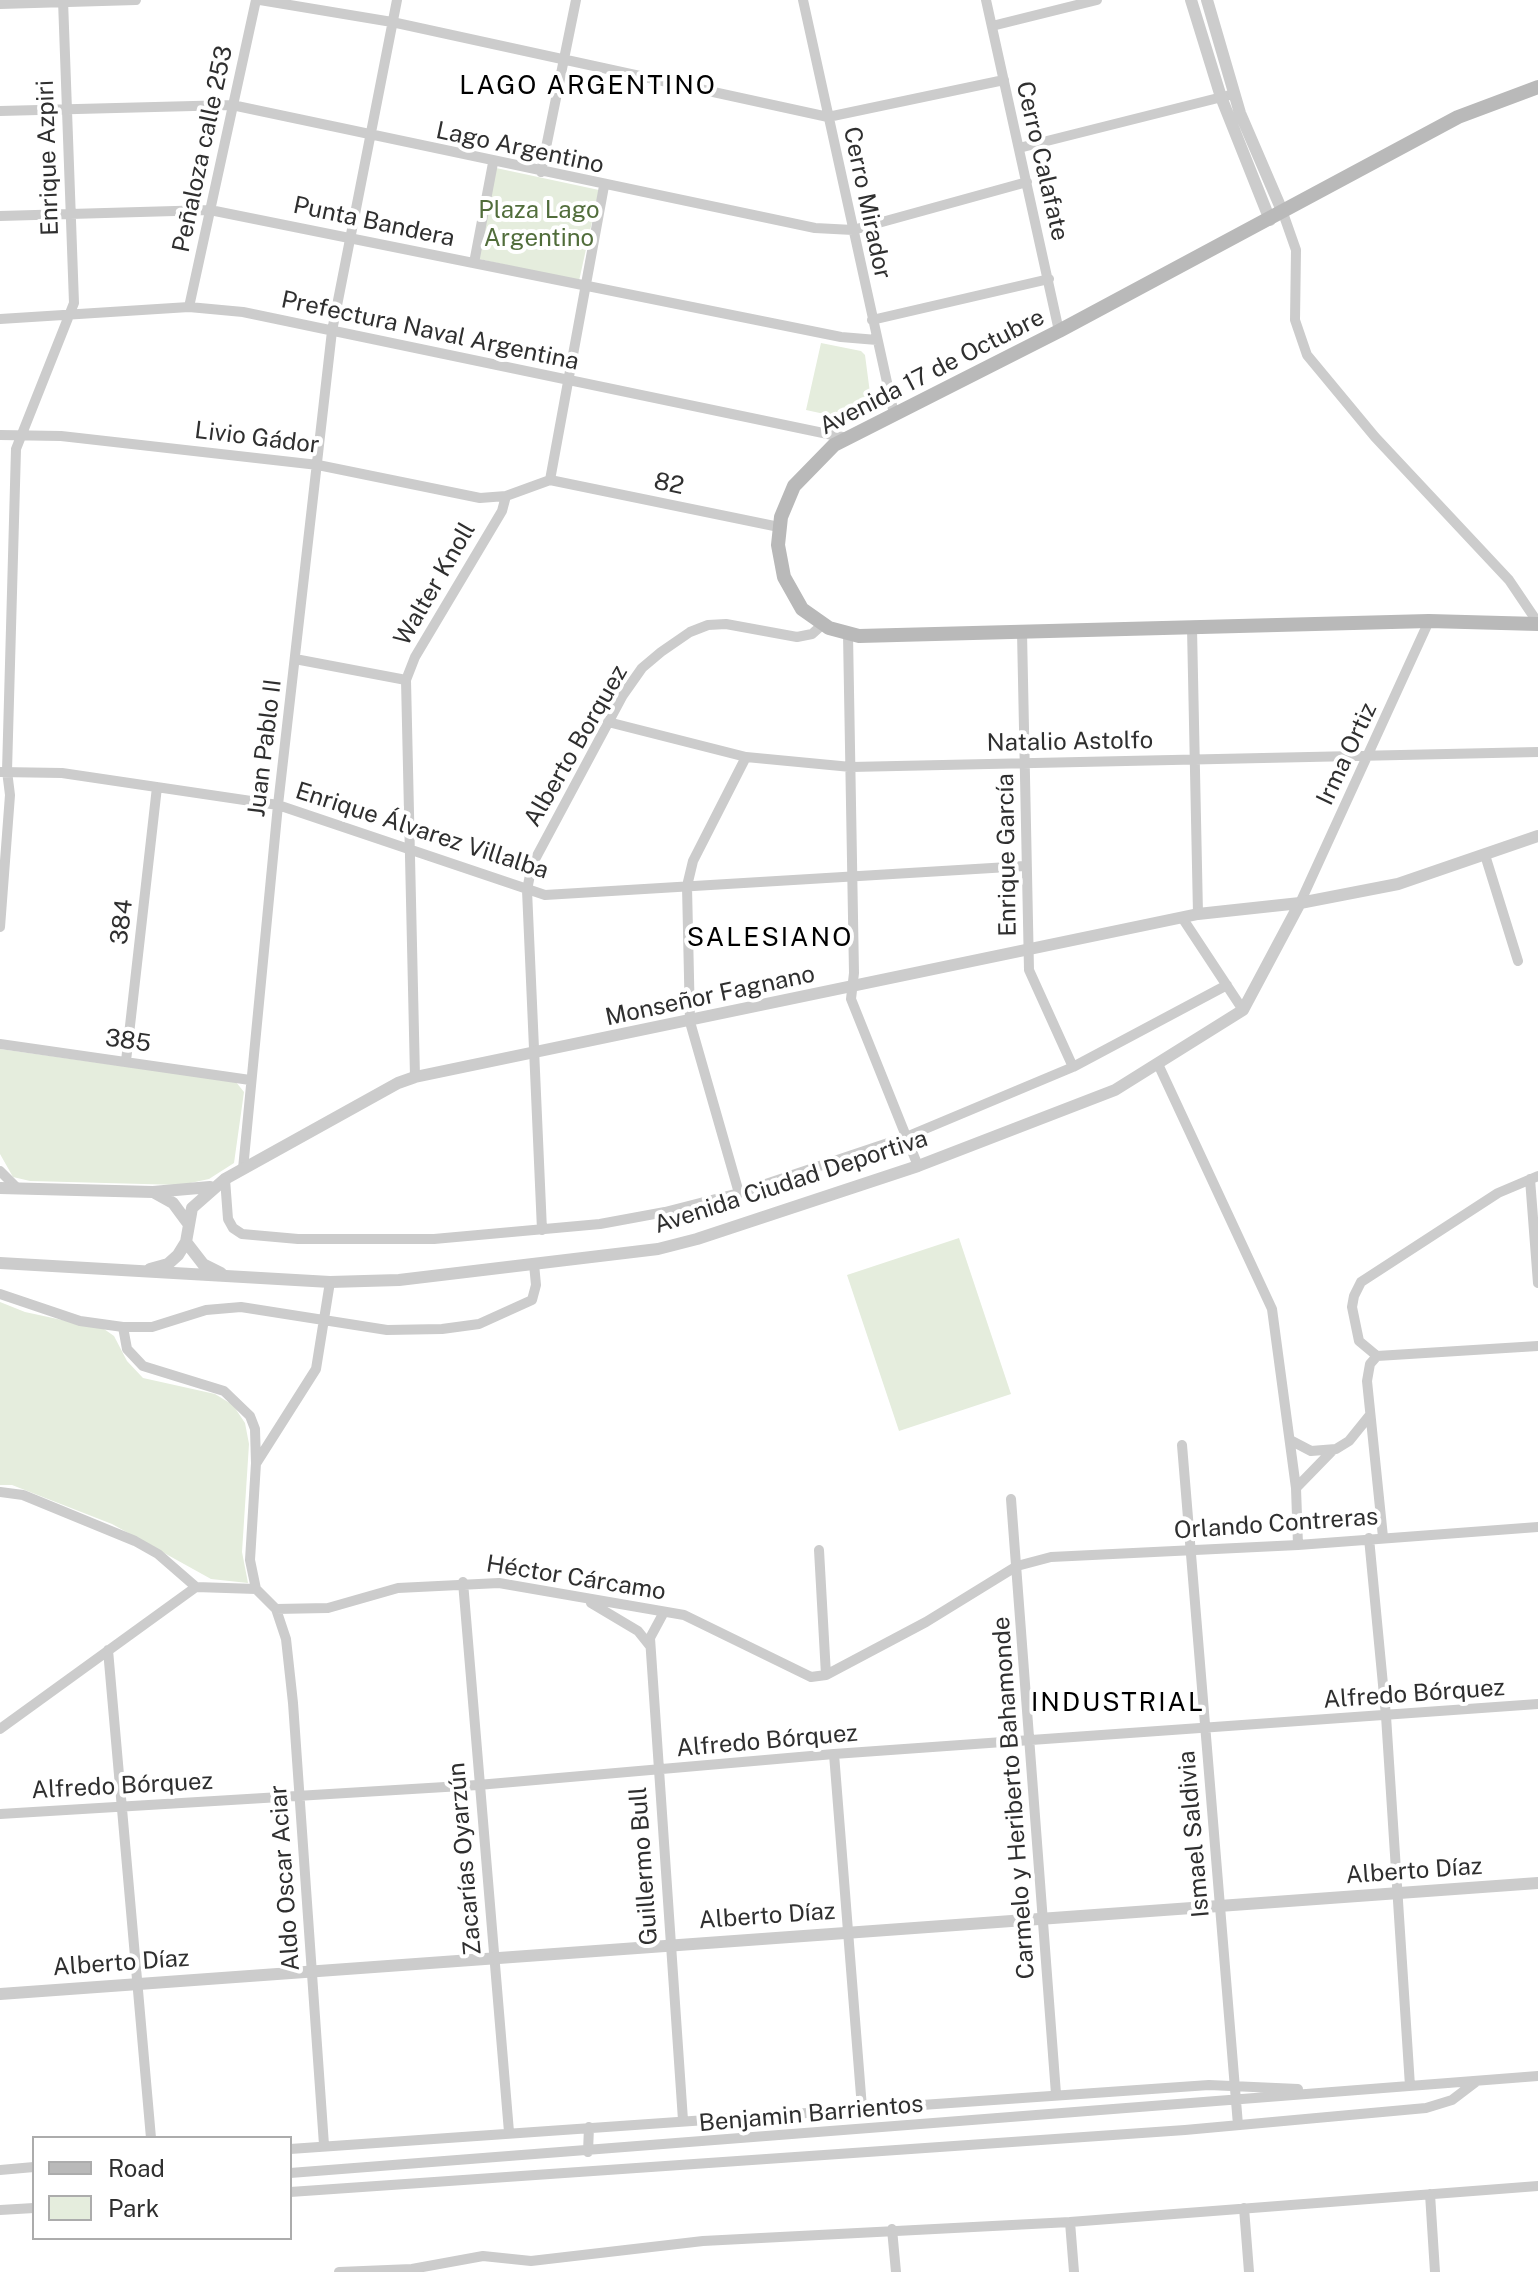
<!DOCTYPE html>
<html>
<head>
<meta charset="utf-8">
<style>
  body { margin:0 }
  #map { position:relative; width:1538px; height:2272px; overflow:hidden; background:#fff; font-family:"Public Sans",sans-serif }
  canvas { display:block }
  .legend { position:absolute; left:32px; top:2136px; width:260px; height:104px; box-sizing:border-box; background:#fff; border:2px solid #acacac; margin:0; padding:10px 14px; list-style:none; font-size:24px; color:#2f2f2f }
  .legend li { display:flex; align-items:center; gap:16px; height:40px }
  .legend b { width:40px; border:2px solid #acacac }
</style>
</head>
<body>
<div id="map">
<canvas width="1538" height="2272"></canvas>
<ul class="legend">
<li><b style="height:10px;background:#b9b9b9"></b>Road</li>
<li><b style="height:22px;background:#e5eddd"></b>Park</li>
</ul>
</div>
<script>
const ctx = document.querySelector('canvas').getContext('2d');
ctx.lineJoin = 'round';
function paint(path, color) {
  ctx.fillStyle = color;
  ctx.fill(path, 'evenodd');
}
function toPath(rows) {
  const path = new Path2D();
  for (const r of rows) {
    path.moveTo(r[0], r[1]);
    for (let i = 2; i < r.length; i += 2) path.lineTo(r[i], r[i + 1]);
  }
  return path;
}
function strokePath(path, color, width, dash) {
  ctx.strokeStyle = color;
  ctx.lineWidth = width;
  ctx.lineCap = dash ? 'butt' : 'round';
  ctx.setLineDash(dash || []);
  ctx.stroke(path);
}
function label(font, color, halo, rows, align = 'center') {
  ctx.font = font + ' "Public Sans",sans-serif';
  ctx.lineWidth = 8;
  ctx.setLineDash([]);
  ctx.textBaseline = 'middle';
  ctx.strokeStyle = halo;
  ctx.fillStyle = color;
  for (const [text, x, y, turn = 0] of rows) {
    ctx.save();
    ctx.translate(x, y);
    ctx.rotate((+turn || 0) * Math.PI / 180);
    ctx.textAlign = isNaN(turn) ? turn : align;
    if (halo) ctx.strokeText(text, 0, 0);
    ctx.fillText(text, 0, 0);
    ctx.restore();
  }
}
const green = toPath([
  [496,168,599,190,579,281,479,259],
  [821,343,861,351,865,355,870,393,861,408,829,415,806,410],
  [0,1049,236,1082,244,1092,234,1163,209,1179,181,1185,30,1181,13,1177,0,1154],
  [959,1238,1011,1394,899,1431,847,1275],
  [0,1302,25,1312,104,1329,114,1336,127,1361,143,1378,215,1394,233,1405,245,1423,249,1444,242,1552,248,1583,211,1579,112,1524,12,1485,0,1485]
]);
const minor = toPath([
  [260,0,392,22,828,117,1004,80],
  [803,0,894,414],
  [986,0,1059,331],
  [0,4,136,0],
  [992,26,1097,0],
  [0,111,232,105,815,228,853,230,1027,182],
  [1019,148,1234,94],
  [541,172,576,0],
  [1283,213,1296,250,1295,320,1307,355,1375,437,1509,580,1538,623],
  [0,216,210,210,841,337,877,340],
  [474,263,493,163],
  [189,307,256,0],
  [0,319,189,307,243,312,847,438],
  [872,320,1049,279],
  [0,435,61,436,318,465,480,498,506,496],
  [550,480,604,186],
  [1192,628,1198,914],
  [1022,632,1029,970,1073,1067],
  [848,634,854,973,851,999,918,1166],
  [295,659,406,680],
  [608,722,746,757,851,767,1538,752],
  [0,772,62,773,278,805,545,895,1025,866],
  [1485,855,1518,961],
  [1300,903,1429,621],
  [1183,919,1243,1010],
  [0,927,10,795,7,771,16,449,74,303,63,0],
  [0,1044,250,1080],
  [126,1061,157,787],
  [1158,1064,1272,1309,1296,1488,1298,1545],
  [415,1077,406,680,415,657,502,511,506,496,550,480,779,527],
  [243,1169,278,805,332,331,397,0],
  [0,1171,18,1189],
  [225,1179,228,1219,233,1228,242,1234,298,1239,434,1239,600,1224,665,1212,739,1193,906,1137,1073,1067,1227,985],
  [1530,1179,1538,1283],
  [739,1193,690,1022,687,886,693,861,746,757],
  [542,1230,527,890,532,865,623,695,642,668,661,652,690,632,708,625,726,624,797,637,812,634,822,625],
  [0,1294,80,1321,123,1327,152,1327,206,1310,241,1307,387,1330,442,1329,479,1324,532,1300,536,1285,534,1264],
  [123,1327,127,1349,143,1366,224,1391,250,1416,255,1429,256,1463,250,1560,256,1589,276,1609,328,1608,398,1588,499,1583,684,1615,811,1677,826,1675,926,1622,1017,1566,1051,1557,1298,1545,1538,1527],
  [1377,1356,1538,1346],
  [1290,1440,1311,1451,1336,1449,1349,1441,1370,1415],
  [1182,1445,1238,2125],
  [257,1462,316,1369,330,1282],
  [1296,1488,1333,1450],
  [0,1492,23,1495,135,1541,158,1554,196,1587],
  [1011,1499,1056,2094],
  [1383,1537,1367,1381,1370,1364,1377,1356,1359,1341,1352,1307,1354,1296,1361,1282,1498,1193,1538,1176],
  [1369,1538,1386,1716,1410,2086],
  [819,1550,826,1675],
  [463,1582,509,2132],
  [591,1603,638,1631,650,1646],
  [276,1609,286,1639,293,1703,324,2145],
  [664,1612,650,1638,683,2120],
  [108,1650,151,2138],
  [0,1729,196,1587,256,1589],
  [834,1754,862,2108],
  [0,1814,478,1785,834,1754,1538,1704],
  [290,2149,1209,2085,1298,2089],
  [588,2152,589,2127],
  [0,2170,34,2167],
  [290,2173,1538,2076],
  [290,2192,1185,2130,1426,2108,1452,2100,1477,2081],
  [1430,2194,1435,2272],
  [1244,2208,1249,2272],
  [0,2210,34,2208],
  [1070,2222,1074,2272],
  [892,2229,896,2272],
  [339,2272,412,2269,483,2256,531,2261,703,2241,1070,2222,1538,2186]
]);
const tertiary = toPath([
  [1191,0,1221,97,1270,220],
  [1207,0,1240,113,1283,213],
  [0,1188,153,1192,210,1187],
  [155,1193,173,1203,187,1222],
  [186,1242,203,1264,221,1273],
  [0,1263,330,1282,399,1280,658,1249,697,1239,918,1166,1115,1090,1243,1010,1300,903],
  [150,1269,168,1264,178,1255,186,1242,192,1208,225,1179,398,1083,415,1077,1198,914,1300,903,1398,884,1538,836],
  [0,1994,1538,1883]
]);
const secondary = toPath([
  [1538,87,1458,117,1059,331,834,445,794,486,781,517,778,545,784,577,802,609,829,628,859,636,1429,621,1538,624]
]);
const streetNames = [
  ["Lago Argentino",520,148,12],
  ["Peñaloza calle 253",203,149,-78],
  ["Enrique Azpiri",48,158,-92],
  ["Cerro Calafate",1042,161,77],
  ["Cerro Mirador",867,203,78],
  ["Punta Bandera",374,222,12],
  ["Prefectura Naval Argentina",430,331,12],
  ["Avenida 17 de Octubre",932,372,-27],
  ["Livio Gádor",257,438,7],
  ["82",669,484,12],
  ["Walter Knoll",435,584,-60],
  ["Natalio Astolfo",1070,742,-1],
  ["Alberto Borquez",576,746,-60],
  ["Juan Pablo II",265,748,-83],
  ["Irma Ortiz",1347,754,-65],
  ["Enrique Álvarez Villalba",422,831,18],
  ["Enrique García",1007,855,-91],
  ["384",122,922,-83],
  ["Monseñor Fagnano",710,996,-12],
  ["385",128,1041,8],
  ["Avenida Ciudad Deportiva",791,1182,-18],
  ["Orlando Contreras",1276,1524,-4],
  ["Héctor Cárcamo",576,1578,9],
  ["Alfredo Bórquez",1414,1694,-4],
  ["Alfredo Bórquez",767,1741,-5],
  ["Alfredo Bórquez",122,1786,-3],
  ["Carmelo y Heriberto Bahamonde",1014,1798,-94],
  ["Ismael Saldivia",1194,1834,-95],
  ["Zacarías Oyarzún",465,1859,-95],
  ["Guillermo Bull",644,1866,-94],
  ["Alberto Díaz",1414,1871,-4],
  ["Aldo Oscar Aciar",285,1878,-94],
  ["Alberto Díaz",767,1916,-4],
  ["Alberto Díaz",121,1963,-4],
  ["Benjamin Barrientos",811,2114,-5]
];
const parkNames = [
  ["Plaza Lago",539,211],
  ["Argentino",539,239]
];
const neighbourhoodNames = [
  ["LAGO ARGENTINO",588,86],
  ["SALESIANO",770,938],
  ["INDUSTRIAL",1118,1703]
];
paint(green, '#e5eddd');
strokePath(minor, '#ccc', 10);
strokePath(tertiary, '#ccc', 12);
strokePath(secondary, '#b9b9b9', 14);
label('24px', '#2f2f2f', '#fff', streetNames);
label('24px', '#516d3b', '#fff', parkNames);
ctx.letterSpacing = '2px';
label('26px', '#000', '#fff', neighbourhoodNames);
ctx.letterSpacing = '0px';
</script>
</body>
</html>
